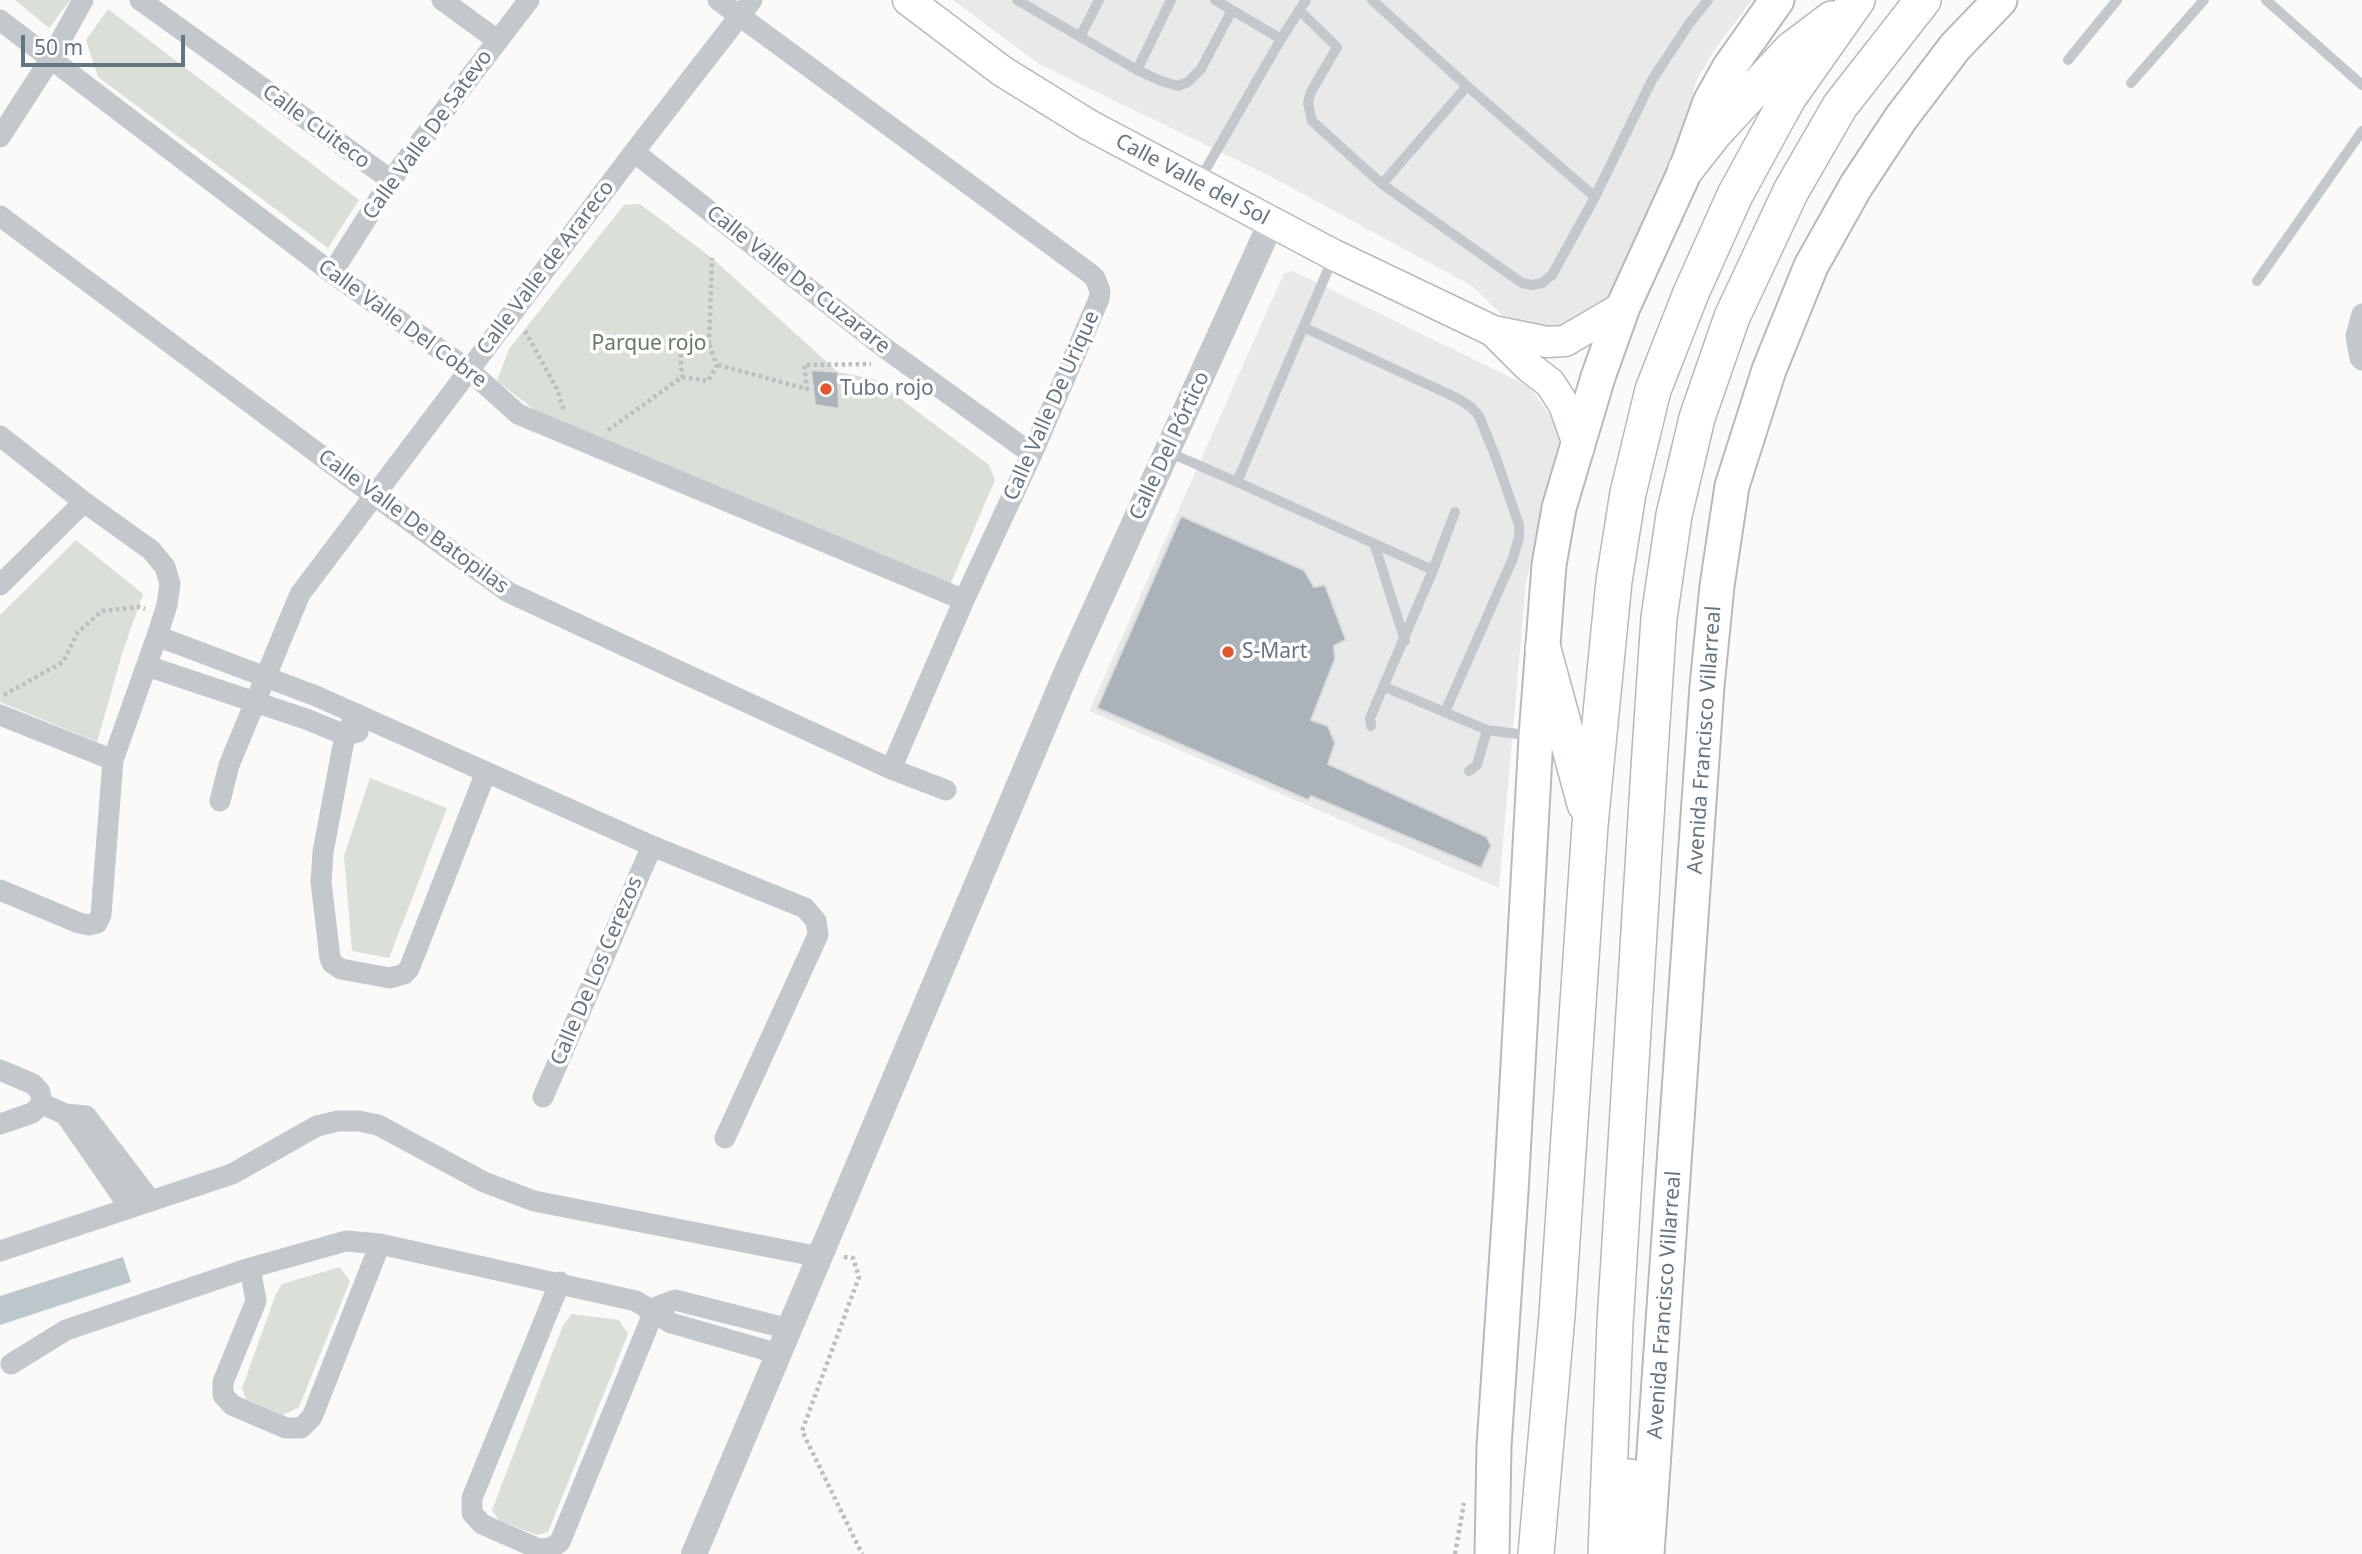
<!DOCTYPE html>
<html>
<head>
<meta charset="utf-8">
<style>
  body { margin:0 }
  #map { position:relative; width:2362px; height:1554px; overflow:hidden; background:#fafaf8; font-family:"Noto Sans",sans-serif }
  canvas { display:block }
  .scale { position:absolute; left:21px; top:35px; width:164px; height:32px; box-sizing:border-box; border:4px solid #657683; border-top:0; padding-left:9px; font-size:21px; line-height:24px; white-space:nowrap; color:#657683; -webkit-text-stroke:5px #fff; paint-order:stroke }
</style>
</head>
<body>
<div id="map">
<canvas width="2362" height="1554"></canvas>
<div class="scale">50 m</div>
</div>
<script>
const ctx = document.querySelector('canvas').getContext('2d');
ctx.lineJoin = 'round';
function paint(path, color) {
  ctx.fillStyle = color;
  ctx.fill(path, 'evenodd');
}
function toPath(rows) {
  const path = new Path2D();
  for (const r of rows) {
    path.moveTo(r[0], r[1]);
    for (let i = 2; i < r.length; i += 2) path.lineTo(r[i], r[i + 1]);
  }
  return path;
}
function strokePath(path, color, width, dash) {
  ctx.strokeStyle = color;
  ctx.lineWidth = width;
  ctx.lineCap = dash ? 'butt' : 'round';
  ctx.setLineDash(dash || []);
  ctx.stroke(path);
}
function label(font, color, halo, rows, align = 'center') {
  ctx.font = font + ' "Noto Sans",sans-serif';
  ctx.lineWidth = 7;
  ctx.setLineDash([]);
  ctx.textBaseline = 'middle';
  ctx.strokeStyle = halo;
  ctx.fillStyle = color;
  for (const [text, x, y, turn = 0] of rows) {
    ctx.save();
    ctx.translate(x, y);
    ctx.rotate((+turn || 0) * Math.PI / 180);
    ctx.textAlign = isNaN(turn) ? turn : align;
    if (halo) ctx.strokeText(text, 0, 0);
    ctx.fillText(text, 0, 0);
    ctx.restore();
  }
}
const built = toPath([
  [953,0,1752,0,1712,53,1695,84,1681,144,1605,302,1561,328,1535,329,1504,317,1472,286,1272,177,1039,64],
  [1293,271,1530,387,1562,434,1526,582,1499,888,1089,711,1284,273]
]);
const green = toPath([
  [15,0,70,0,49,28],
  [108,9,359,200,328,248,98,77,86,40],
  [640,204,712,258,838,372,874,379,989,465,995,480,950,585,535,410,497,381,509,349,624,205],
  [76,540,143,594,122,654,97,742,0,702,0,615],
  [370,778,447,808,389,958,352,951,344,856],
  [340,1267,350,1281,299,1407,283,1415,246,1399,242,1388,276,1294,282,1284],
  [572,1314,619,1320,628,1334,548,1532,537,1535,499,1520,492,1510,563,1325]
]);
const water = toPath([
  [123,1257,131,1282,0,1325,0,1296]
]);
const building = toPath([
  [811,370,838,372,839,409,815,405,811,370],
  [1181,516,1304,570,1314,587,1325,585,1346,640,1334,646,1335,659,1311,720,1328,726,1335,743,1328,764,1487,837,1491,846,1481,868,1311,796,1308,800,1097,708,1181,516]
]);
const path = toPath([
  [525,331,557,389,564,411],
  [709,344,712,258],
  [718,365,807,389,804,365,871,364],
  [608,430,682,377,708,381,717,365,709,344,680,345,682,377],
  [4,695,63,662,78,632,102,611,139,607,145,609],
  [844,1257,853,1258,859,1277,802,1431,862,1554],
  [1455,1554,1464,1503]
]);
const service = toPath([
  [1017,0,1137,70,1161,81,1178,86,1188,82,1201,69,1232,10],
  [1215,0,1281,39],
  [1372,0,1467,86],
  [2266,0,2362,85],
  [1299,10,1337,47,1311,92,1308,103,1312,121,1382,184,1522,283,1532,285,1542,283,1552,275,1595,197,1652,80,1689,24,1708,0],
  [1080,37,1099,0],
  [2068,60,2117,0],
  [1137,70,1171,0],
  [2131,83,2204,0],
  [1199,181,1281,39,1306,0],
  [1382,184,1467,86,1595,197],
  [1333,258,1237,482,1433,570,1455,512],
  [2257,281,2362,131],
  [1303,327,1457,398,1471,407,1479,416,1496,458,1519,525,1519,537,1513,558,1445,712],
  [1168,452,1237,482],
  [1375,546,1405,641],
  [1385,687,1487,730,1534,736],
  [1371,726,1370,718,1433,570],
  [1469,771,1477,765,1487,730]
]);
const minor = toPath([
  [140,0,391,180],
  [442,0,497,40],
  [718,0,1088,272,1095,278,1100,291,1099,299,1032,454,964,600,891,769],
  [0,20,332,273,469,370,518,414,964,600],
  [0,137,51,58,83,0],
  [634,152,882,346,1032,454],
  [0,216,375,496,508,592,891,769,946,790],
  [332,273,391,180,529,0],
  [2362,314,2356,336,2360,358,2362,360],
  [0,436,84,502,151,550,165,567,170,584,167,605,157,636,113,760,101,915,97,923,89,925,79,923,0,890],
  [0,585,84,502],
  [157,636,316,696,652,846,805,908,816,921,818,935,725,1138],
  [147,666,306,719,345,735,358,732],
  [357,714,345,735,323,852,321,882,330,958,332,963,341,969,390,978,404,974,409,969,486,772],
  [0,715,113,760],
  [220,801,229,765,300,594,634,152,752,0],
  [0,1070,33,1084,40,1092,42,1104],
  [543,1097,652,846],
  [42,1104,65,1114,86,1116,151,1201],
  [65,1114,130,1208],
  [0,1124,32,1113,42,1104],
  [0,1251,232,1174,317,1126,338,1121,359,1121,378,1125,484,1182,534,1201,820,1257],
  [250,1268,256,1301,223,1382,223,1395,232,1405,286,1428,301,1428,312,1417,380,1244],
  [560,1282,472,1498,472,1513,482,1524,539,1549,551,1548,560,1542,650,1321,651,1309],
  [651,1309,675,1300,789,1329],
  [11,1364,66,1330,250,1268,346,1241,380,1244,636,1301,671,1323,779,1354]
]);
const tertiary = toPath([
  [694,1554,1068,669,1271,223]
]);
const secondary = toPath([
  [908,0,1002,71,1089,125,1334,255,1493,331,1547,342,1565,341,1623,307],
  [1493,331,1529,367,1550,383,1564,405,1579,447]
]);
const primary = toPath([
  [1492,1554,1494,1446,1511,1192,1536,737,1549,565,1559,508,1598,377,1623,307,1686,169,1710,102,1729,68,1777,0],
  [1647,1554,1707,686,1717,586,1732,486,1769,370,1811,266,1856,186,1901,118,1955,47,2000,0]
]);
const trunk = toPath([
  [1686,169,1715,132,1791,50,1832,19],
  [1543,649,1585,804],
  [1630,1477,1632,1554],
  [1536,1554,1557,1315,1590,825,1614,581,1628,493,1653,390,1691,293,1735,195,1788,98,1857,0],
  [1606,1554,1615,1324,1650,752,1659,618,1674,515,1697,418,1732,317,1791,191,1840,106,1923,0]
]);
const markers = [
  [826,389,7,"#e4572e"],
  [1228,652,7,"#e4572e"]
];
const streetNames = [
  ["Calle Cuiteco",316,127,36],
  ["Calle Valle De Satevo",428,135,-54],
  ["Calle Valle del Sol",1192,180,28],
  ["Calle Valle de Arareco",546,268,-53],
  ["Calle Valle De Cuzarare",798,280,38],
  ["Calle Valle Del Cobre",402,324,36],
  ["Calle Valle De Urique",1052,406,-66],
  ["Calle Del Pórtico",1170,446,-65],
  ["Calle Valle De Batopilas",413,522,36],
  ["Avenida Francisco Villarreal",1705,740,-86],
  ["Calle De Los Cerezos",597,971,-67],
  ["Avenida Francisco Villarreal",1665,1305,-86]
];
const parkNames = [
  ["Parque rojo",649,344]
];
const poiNames = [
  ["Tubo rojo",840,389],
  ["S-Mart",1242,652]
];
paint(built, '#e8e9e9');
paint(green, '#dadfd7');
paint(water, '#bbc7cb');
paint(building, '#aab3b9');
strokePath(building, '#dcdcda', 2);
strokePath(secondary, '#b3babf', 33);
strokePath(primary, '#b5babe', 37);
strokePath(trunk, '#b4b9bd', 38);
strokePath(path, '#bbbfc2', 4.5, [3.5, 3.5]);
strokePath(service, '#c3c8cc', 10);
strokePath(minor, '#c3c8cc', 21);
strokePath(tertiary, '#c3c8cc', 26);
strokePath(secondary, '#fff', 30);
strokePath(primary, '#fff', 33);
strokePath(trunk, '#fff', 35);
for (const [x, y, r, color] of markers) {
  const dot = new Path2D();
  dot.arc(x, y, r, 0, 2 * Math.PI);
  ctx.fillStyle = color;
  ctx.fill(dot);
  strokePath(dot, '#fff', 2.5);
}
label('21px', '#657683', '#fff', streetNames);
label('21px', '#687a64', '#fff', parkNames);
label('21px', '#657683', '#fff', poiNames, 'left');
</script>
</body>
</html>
